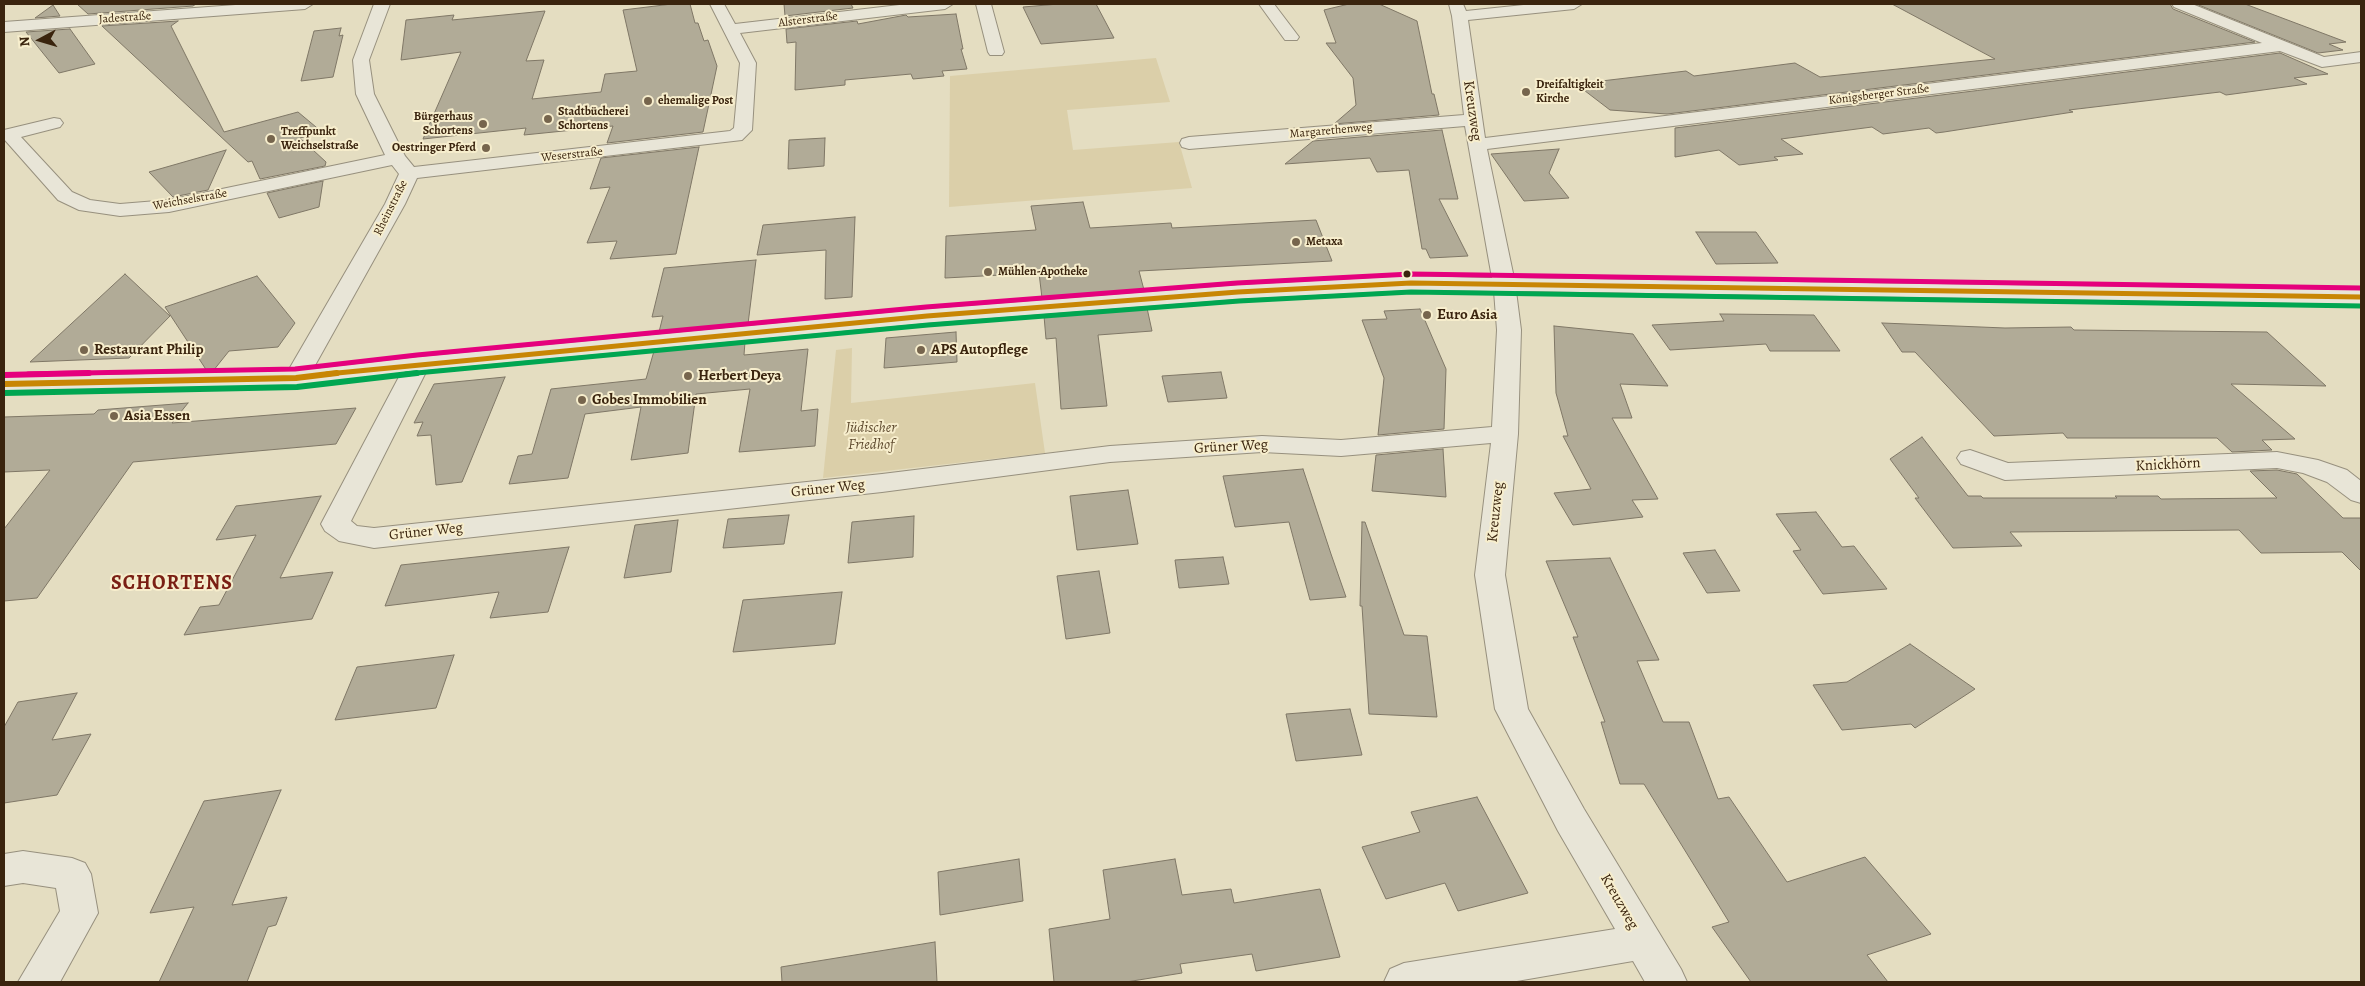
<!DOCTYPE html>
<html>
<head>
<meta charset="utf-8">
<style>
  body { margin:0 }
  #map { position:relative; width:2365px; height:986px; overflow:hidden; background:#e4ddc1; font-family:Alegreya,serif }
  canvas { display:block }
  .frame { position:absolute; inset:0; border:5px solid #3a240e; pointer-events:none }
  .north { position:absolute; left:15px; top:15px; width:50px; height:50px; -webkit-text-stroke:4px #f7eecd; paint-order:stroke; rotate:264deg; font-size:14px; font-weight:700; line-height:20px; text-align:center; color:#3a240e }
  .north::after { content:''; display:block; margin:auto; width:18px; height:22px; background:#3a240e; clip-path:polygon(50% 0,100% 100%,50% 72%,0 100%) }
</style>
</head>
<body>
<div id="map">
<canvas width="2365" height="986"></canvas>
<div class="frame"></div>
<div class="north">N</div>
</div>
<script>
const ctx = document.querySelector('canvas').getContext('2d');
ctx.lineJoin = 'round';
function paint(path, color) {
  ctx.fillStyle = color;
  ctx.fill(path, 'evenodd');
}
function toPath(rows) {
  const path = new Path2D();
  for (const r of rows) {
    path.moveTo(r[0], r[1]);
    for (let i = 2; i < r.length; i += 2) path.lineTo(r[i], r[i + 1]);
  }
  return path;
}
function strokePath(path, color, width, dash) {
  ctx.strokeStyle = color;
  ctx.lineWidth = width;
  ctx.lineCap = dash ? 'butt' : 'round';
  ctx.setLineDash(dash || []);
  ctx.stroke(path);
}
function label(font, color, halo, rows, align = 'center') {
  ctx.font = font + ' Alegreya,serif';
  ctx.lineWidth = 4;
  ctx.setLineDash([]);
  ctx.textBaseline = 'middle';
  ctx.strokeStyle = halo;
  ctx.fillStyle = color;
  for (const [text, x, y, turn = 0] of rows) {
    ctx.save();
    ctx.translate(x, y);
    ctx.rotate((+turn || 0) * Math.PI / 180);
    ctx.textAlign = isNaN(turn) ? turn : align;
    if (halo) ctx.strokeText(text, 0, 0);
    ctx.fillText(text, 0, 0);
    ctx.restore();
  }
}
const green = toPath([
  [1156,58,1170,102,1067,110,1073,150,1179,142,1192,188,949,207,950,76],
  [852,348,851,403,1035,383,1045,453,823,478,836,350]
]);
const building = toPath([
  [77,4,196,4,193,6,88,14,77,4],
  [672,4,690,4,695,23,698,23,704,41,708,40,717,66,703,132,607,143,613,126,524,135,526,128,423,139,461,52,401,60,406,20,454,15,452,20,545,11,526,61,544,60,532,99,601,92,605,74,637,71,623,10,672,4],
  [784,4,851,4,853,8,785,16,784,4],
  [1059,4,1096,4,1114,38,1041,44,1023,7,1059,4],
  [1349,4,1379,4,1417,21,1432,94,1434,94,1439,115,1334,124,1356,105,1353,78,1326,43,1336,43,1324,10,1349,4],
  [1892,4,2170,4,2173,9,2255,42,1667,114,1610,110,1576,84,1686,71,1694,76,1795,63,1820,77,1995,59,1892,4],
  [2196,4,2245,4,2346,42,2329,44,2343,50,2318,53,2196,4],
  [53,5,60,16,35,18,53,5],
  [956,14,963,49,961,49,967,69,942,71,944,76,913,79,911,74,845,80,845,85,795,90,796,42,787,43,786,29,857,21,858,24,906,15,908,17,956,14],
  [178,21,171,26,224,132,298,112,322,132,300,138,326,162,325,166,260,179,252,161,248,162,102,26,178,21],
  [341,28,339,36,343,35,333,77,301,81,314,31,341,28],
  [70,29,95,64,59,73,26,32,70,29],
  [2280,53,2328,74,2294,78,2307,84,2226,95,2220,92,2069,110,2073,112,1944,132,1936,133,1929,128,1883,134,1872,127,1781,139,1803,154,1774,157,1778,160,1739,165,1719,150,1675,157,1675,128,2280,53],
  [1442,130,1458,199,1439,199,1468,256,1430,258,1426,249,1422,249,1409,170,1377,172,1370,158,1285,164,1313,141,1442,130],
  [825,138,824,166,788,169,789,140,825,138],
  [699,147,676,254,610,259,617,241,587,243,610,187,590,189,601,158,699,147],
  [1559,149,1549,173,1569,198,1524,201,1491,154,1559,149],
  [226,150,208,190,173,197,149,172,226,150],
  [323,181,319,207,279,218,267,193,323,181],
  [1083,202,1090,228,1171,223,1172,228,1316,220,1332,261,1139,271,1144,290,1042,298,1039,273,945,278,946,236,1036,230,1031,206,1083,202],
  [855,217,852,297,825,299,826,250,757,255,763,225,855,217],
  [1696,232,1756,232,1778,263,1716,264,1696,232],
  [756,260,748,324,659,332,663,316,652,317,664,268,756,260],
  [125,274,170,316,129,358,30,362,125,274],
  [257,276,295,323,278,347,229,351,213,371,207,371,165,307,257,276],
  [1147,308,1152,331,1098,335,1107,406,1061,409,1056,338,1046,339,1044,316,1147,308],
  [1420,309,1446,369,1444,429,1378,435,1384,378,1362,320,1387,319,1384,311,1420,309],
  [1720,314,1814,315,1840,351,1770,351,1766,344,1670,350,1652,325,1724,321,1720,314],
  [1882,323,2005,328,2071,327,2074,330,2267,332,2326,386,2231,384,2295,439,2262,440,2272,450,2232,452,2217,438,2067,438,2063,433,1994,436,1915,352,1902,352,1882,323],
  [1554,326,1633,334,1668,386,1620,384,1632,418,1612,418,1658,499,1632,500,1643,517,1573,525,1554,493,1591,489,1563,436,1568,436,1556,393,1554,326],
  [956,332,957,362,884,368,886,338,956,332],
  [745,342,744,355,808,349,801,411,818,409,815,446,739,452,750,389,696,394,688,453,631,460,641,407,585,414,568,478,509,484,518,456,532,454,551,389,646,379,654,351,745,342],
  [1221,372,1227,398,1168,402,1162,376,1221,372],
  [505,377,462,482,436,485,431,435,417,436,423,422,414,423,434,384,505,377],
  [188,403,172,423,356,408,336,444,133,462,37,598,4,601,4,529,50,470,4,472,4,417,94,414,98,410,188,403],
  [1922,437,1968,496,1981,496,1983,498,2117,498,2115,496,2158,496,2161,499,2277,498,2250,471,2277,470,2297,474,2343,518,2361,518,2361,571,2342,552,2261,553,2239,530,2010,532,2022,546,1953,548,1915,498,1919,498,1890,459,1922,437],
  [1443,449,1446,497,1372,491,1376,455,1443,449],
  [1303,469,1331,554,1346,597,1310,600,1289,522,1235,527,1223,476,1303,469],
  [1128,490,1138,544,1077,550,1070,496,1128,490],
  [321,496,280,578,333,572,312,619,184,635,200,607,219,605,256,535,216,540,236,506,321,496],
  [1816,512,1842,547,1854,546,1887,589,1823,594,1793,551,1801,550,1776,514,1816,512],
  [789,515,784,544,723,548,728,519,789,515],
  [914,516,913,557,848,563,852,522,914,516],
  [678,520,671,572,624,578,635,525,678,520],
  [1362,522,1365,522,1404,635,1427,636,1437,717,1369,714,1362,606,1360,606,1362,522],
  [569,547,548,612,490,618,499,592,385,606,401,565,569,547],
  [1715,550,1740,591,1707,593,1683,553,1715,550],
  [1223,557,1229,584,1179,588,1175,560,1223,557],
  [1610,558,1659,660,1637,661,1663,722,1689,722,1718,799,1729,797,1787,882,1865,857,1931,934,1867,955,1888,982,1751,982,1712,927,1729,922,1644,784,1620,784,1601,722,1605,722,1573,637,1578,637,1546,561,1610,558],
  [1099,571,1110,633,1066,639,1057,576,1099,571],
  [842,592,835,644,733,652,743,600,842,592],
  [1910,644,1975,689,1915,728,1911,724,1842,730,1813,685,1847,682,1910,644],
  [454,655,436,708,335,720,357,667,454,655],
  [77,693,52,740,91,734,57,795,4,803,4,727,18,702,77,693],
  [1350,709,1362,755,1296,761,1286,714,1350,709],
  [281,790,232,905,287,897,276,925,268,927,247,982,159,982,194,907,150,913,204,801,281,790],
  [1477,797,1528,893,1458,911,1445,883,1386,899,1362,847,1420,832,1411,812,1477,797],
  [1019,859,1023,901,940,915,938,872,1019,859],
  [1175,859,1182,895,1231,889,1234,903,1320,889,1340,957,1256,971,1252,954,1180,964,1182,973,1126,982,1054,982,1049,929,1110,919,1103,870,1175,859],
  [935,942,937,982,782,982,781,967,935,942]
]);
const minor = toPath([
  [249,4,313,4,305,9,4,32,4,22,249,4],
  [374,4,390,4,369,60,374,94,405,156,414,167,730,131,734,128,740,63,710,4,724,4,735,24,908,4,953,4,945,9,740,33,756,63,752,130,742,140,417,178,405,204,313,369,418,357,927,309,1238,285,1411,276,1492,278,1465,126,1189,149,1182,147,1180,143,1182,139,1189,137,1464,115,1452,16,1449,4,1463,4,1466,11,1533,4,1582,4,1574,9,1468,20,1485,138,2262,43,2174,7,2172,4,2192,4,2324,57,2361,52,2361,62,2322,67,2280,51,1487,149,1514,278,2361,290,2361,304,1516,291,1521,330,1518,434,1505,575,1528,709,1584,809,1681,969,1687,982,1645,982,1633,961,1511,982,1384,982,1390,969,1404,963,1615,929,1558,831,1495,709,1475,575,1491,443,1341,456,1262,452,1110,462,882,492,374,548,339,541,325,531,321,524,401,373,296,385,4,391,4,377,288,371,385,204,399,174,392,165,169,212,120,216,79,210,58,200,4,139,4,130,54,118,60,119,63,123,60,127,21,137,72,192,90,200,120,204,169,200,385,155,356,94,353,60,374,4],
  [1411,290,1494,291,1497,330,1492,427,1341,440,1262,436,1110,446,882,474,374,528,357,526,351,521,427,370,927,323,1238,299,1411,290],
  [976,4,991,4,1004,52,1002,55,990,55,988,52,976,4],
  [1259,4,1274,4,1299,37,1297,40,1285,40,1259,4],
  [1970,450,2008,463,2277,452,2318,460,2347,470,2361,481,2361,503,2351,500,2327,482,2303,473,2277,468,2005,480,1961,464,1957,458,1961,452,1970,450],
  [23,851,72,858,85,863,91,874,98,913,60,982,18,982,60,911,56,888,23,883,4,886,4,854,23,851]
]);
const bus1Far1 = toPath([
  [327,374,927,316,1238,292,1411,283,2361,297]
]);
const bus1 = toPath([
  [4,384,296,378,337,373]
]);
const bus2Far1 = toPath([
  [406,374,928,325,1239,301,1411,292,2361,306]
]);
const bus2 = toPath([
  [4,393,297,387,417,373]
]);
const bus3Far1 = toPath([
  [28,374,295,369,417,355,926,307,1237,283,1411,274,2361,288]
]);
const bus3 = toPath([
  [4,375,89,373]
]);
const markers = [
  [1526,92,5,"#76654d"],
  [648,101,5,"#76654d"],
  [548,119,5,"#76654d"],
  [483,124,5,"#76654d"],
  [271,139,5,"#76654d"],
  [486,148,5,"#76654d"],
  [1296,242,5,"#76654d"],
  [988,272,5,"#76654d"],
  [1407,274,4.5,"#3a240e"],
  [1427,315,5,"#76654d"],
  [84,350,5,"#76654d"],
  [921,350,5,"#76654d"],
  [688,376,5,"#76654d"],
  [582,400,5,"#76654d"],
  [114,416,5,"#76654d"]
];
const farStreetnames = [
  ["Jadestraße",125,18,-4],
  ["Alsterstraße",808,20,-7],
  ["Königsberger Straße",1879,95,-7],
  ["Margarethenweg",1331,131,-5],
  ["Weserstraße",572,155,-6],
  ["Weichselstraße",190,200,-10],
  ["Rheinstraße",391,208,-63]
];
const farPoinames = [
  ["Dreifaltigkeit",1536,85],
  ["Kirche",1536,99],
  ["ehemalige Post",658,101],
  ["Stadtbücherei",558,112],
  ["Schortens",558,126],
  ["Bürgerhaus",473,117,"right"],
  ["Schortens",473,131,"right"],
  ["Treffpunkt",281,132],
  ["Weichselstraße",281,146],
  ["Oestringer Pferd",476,148,"right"],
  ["Metaxa",1306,242],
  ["Mühlen-Apotheke",998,272]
];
const streetNames = [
  ["Kreuzweg",1472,111,82],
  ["Grüner Weg",1231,447,-3],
  ["Knickhörn",2168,465,-3],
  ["Grüner Weg",828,489,-6],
  ["Kreuzweg",1496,512,-84],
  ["Grüner Weg",426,532,-6],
  ["Kreuzweg",1619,902,60]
];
const poiNames = [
  ["Euro Asia",1437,315],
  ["Restaurant Philip",94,350],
  ["APS Autopflege",931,350],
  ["Herbert Deya",698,376],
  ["Gobes Immobilien",592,400],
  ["Asia Essen",124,416]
];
const parkNames = [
  ["Jüdischer",871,428],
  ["Friedhof",871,445]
];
const districtNames = [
  ["SCHORTENS",172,584]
];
paint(green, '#dbcfa9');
paint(building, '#b1ab97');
strokePath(building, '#7f7766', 1);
strokePath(minor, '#97907e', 2);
paint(minor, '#e8e5d7');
strokePath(bus1Far1, '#c88604', 5);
strokePath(bus1, '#c88604', 6);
strokePath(bus2Far1, '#00a651', 5);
strokePath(bus2, '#00a651', 6);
strokePath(bus3Far1, '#e5007d', 5);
strokePath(bus3, '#e5007d', 6);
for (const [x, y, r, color] of markers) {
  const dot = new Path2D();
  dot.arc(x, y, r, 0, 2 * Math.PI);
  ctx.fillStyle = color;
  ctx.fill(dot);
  strokePath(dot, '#f7eecd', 2);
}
label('12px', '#3a240e', '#f7eecd', farStreetnames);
label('bold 12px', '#3a240e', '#f7eecd', farPoinames, 'left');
label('15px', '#3a240e', '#f7eecd', streetNames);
label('bold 15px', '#3a240e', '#f7eecd', poiNames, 'left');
label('italic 15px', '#604c30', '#f7eecd', parkNames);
ctx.letterSpacing = '1px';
label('bold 20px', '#7a1f14', '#f7eecd', districtNames);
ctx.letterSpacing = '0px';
</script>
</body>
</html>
